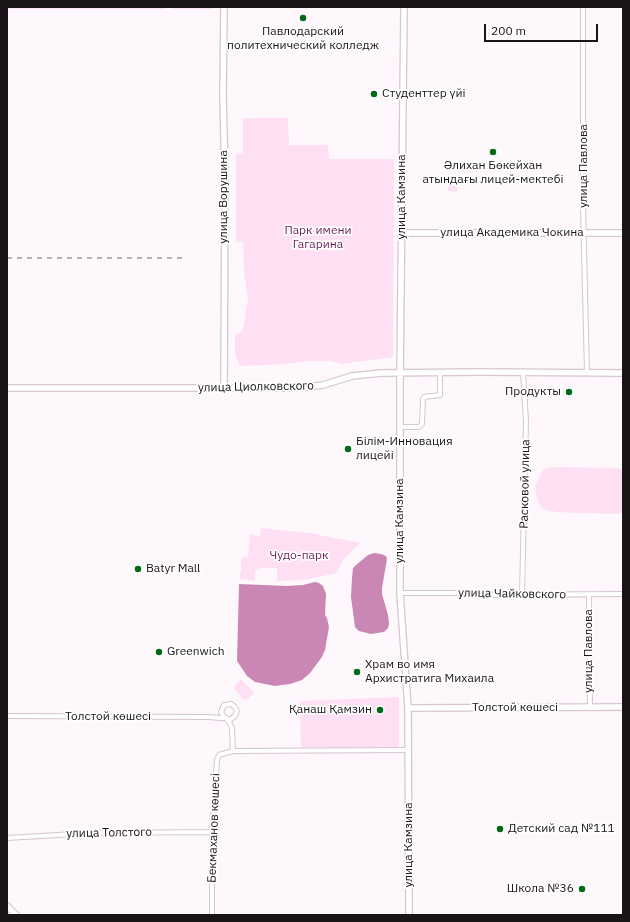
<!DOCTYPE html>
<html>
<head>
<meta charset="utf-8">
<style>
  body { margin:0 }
  #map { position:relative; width:630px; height:922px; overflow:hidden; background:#fef7fb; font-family:"IBM Plex Sans",sans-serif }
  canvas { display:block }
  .frame { position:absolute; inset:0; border:8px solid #191417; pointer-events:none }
  .scale { position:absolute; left:484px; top:24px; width:114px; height:18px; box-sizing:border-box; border:2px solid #191417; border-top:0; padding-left:5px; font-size:12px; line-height:14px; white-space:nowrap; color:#191417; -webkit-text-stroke:3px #fff; paint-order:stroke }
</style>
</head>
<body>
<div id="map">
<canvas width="630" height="922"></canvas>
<div class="frame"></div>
<div class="scale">200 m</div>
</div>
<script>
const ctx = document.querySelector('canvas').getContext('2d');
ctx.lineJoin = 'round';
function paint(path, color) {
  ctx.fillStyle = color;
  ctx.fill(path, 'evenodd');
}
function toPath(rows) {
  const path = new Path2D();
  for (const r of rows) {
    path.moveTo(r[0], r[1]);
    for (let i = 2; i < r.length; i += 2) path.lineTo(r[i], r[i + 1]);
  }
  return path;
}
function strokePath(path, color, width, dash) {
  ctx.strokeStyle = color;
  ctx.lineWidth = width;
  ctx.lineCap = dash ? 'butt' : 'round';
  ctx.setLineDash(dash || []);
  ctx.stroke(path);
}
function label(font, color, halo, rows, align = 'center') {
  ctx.font = font + ' "IBM Plex Sans",sans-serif';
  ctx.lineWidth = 3.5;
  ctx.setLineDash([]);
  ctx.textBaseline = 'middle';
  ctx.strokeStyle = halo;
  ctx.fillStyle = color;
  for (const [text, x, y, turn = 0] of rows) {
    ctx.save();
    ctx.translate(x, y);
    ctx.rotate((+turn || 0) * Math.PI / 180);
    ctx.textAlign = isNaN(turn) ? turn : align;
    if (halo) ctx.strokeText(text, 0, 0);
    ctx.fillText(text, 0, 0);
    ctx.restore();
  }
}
const green = toPath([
  [7,7,165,7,165,9,7,9],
  [172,7,213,7,213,9,172,9],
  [243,118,288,118,289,145,328,145,329,159,394,159,393,357,343,364,331,361,307,361,286,364,240,366,235,354,235,335,240,333,243,329,248,298,244,271,243,242,236,242,236,154,243,154],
  [448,176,458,176,457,192,448,191],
  [554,467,617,468,623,470,623,512,617,514,552,512,542,508,536,496,536,484,542,471,547,468],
  [261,528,309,533,360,543,343,560,336,573,305,580,277,581,277,568,259,568,259,570,255,570,255,581,241,579,239,578,240,573,241,572,241,559,243,559,243,557,248,557,250,534,260,536],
  [241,679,254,693,245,701,234,689,234,686],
  [399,697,399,747,301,749,300,701]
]);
const water = toPath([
  [374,553,381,554,386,556,387,559,382,588,382,594,388,615,389,624,388,628,384,632,371,634,359,631,355,627,351,597,352,578,353,568,356,565,368,555],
  [315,582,319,583,323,586,326,594,325,615,327,618,329,627,325,650,322,657,310,673,302,680,290,684,275,686,255,682,247,676,237,661,239,584,287,586,303,585]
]);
const street = toPath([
  [583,7,583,207,587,373],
  [400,427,418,427,420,426,422,424,423,399,424,397,440,395,440,372],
  [400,593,457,593,478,595,623,594],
  [522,595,526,421,523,372],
  [589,595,590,707],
  [7,716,208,717,221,718,226,718,228,719,231,719,235,716,237,711,235,707,231,704,224,705,221,712,224,717,226,718,229,722,232,728,233,751],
  [7,838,91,833,212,832],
  [212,915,212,832,217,760,219,755,233,751,409,750]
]);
const secondary = toPath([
  [404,7,400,378,400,593,408,708,409,915],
  [402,233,623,233],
  [7,388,279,388,306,387,323,385,352,376,381,373,480,372,623,373],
  [224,388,225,178,223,95,224,7],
  [408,708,623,707],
  [7,906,16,915]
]);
const rail = toPath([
  [7,258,187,258]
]);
const markers = [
  [303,18,4,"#016a18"],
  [374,94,4,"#016a18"],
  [493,152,4,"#016a18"],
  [569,392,4,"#016a18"],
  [348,449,4,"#016a18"],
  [138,569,4,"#016a18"],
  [159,652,4,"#016a18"],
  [357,672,4,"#016a18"],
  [380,710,4,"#016a18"],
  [500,829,4,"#016a18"],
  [582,889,4,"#016a18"]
];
const poiNames = [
  ["Павлодарский",303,32,"center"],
  ["политехнический колледж",303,46,"center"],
  ["Студенттер үйі",382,94],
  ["Әлихан Бөкейхан",493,166,"center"],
  ["атындағы лицей-мектебі",493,180,"center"],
  ["Продукты",561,392,"right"],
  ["Білім-Инновация",356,442],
  ["лицейі",356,456],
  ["Batyr Mall",146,569],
  ["Greenwich",167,652],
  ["Храм во имя",365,665],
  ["Архистратига Михаила",365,679],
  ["Қанаш Қамзин",372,710,"right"],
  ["Детский сад №111",508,829],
  ["Школа №36",574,889,"right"]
];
const streetNames = [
  ["улица Павлова",584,166,-90],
  ["улица Ворушина",224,197,-90],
  ["улица Камзина",402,197,-90],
  ["улица Академика Чокина",512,233],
  ["улица Циолковского",256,387,-1],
  ["Расковой улица",525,484,-89],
  ["улица Камзина",400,521,-90],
  ["улица Чайковского",512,594,1],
  ["улица Павлова",589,651,-90],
  ["Толстой көшесі",515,708],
  ["Толстой көшесі",108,717],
  ["Бекмаханов көшесі",214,828,-88],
  ["улица Толстого",109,833,-1],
  ["улица Камзина",409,845,-90]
];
const parkNames = [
  ["Парк имени",318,231],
  ["Гагарина",318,245],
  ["Чудо-парк",299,556]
];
paint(green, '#ffdff3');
paint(water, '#ca87b3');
strokePath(street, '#d6c6d0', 6);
strokePath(secondary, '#d6c6d0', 8);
strokePath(street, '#fff', 4);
strokePath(secondary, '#fff', 5.5);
strokePath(rail, '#6f696d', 1, [5, 5]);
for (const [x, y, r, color] of markers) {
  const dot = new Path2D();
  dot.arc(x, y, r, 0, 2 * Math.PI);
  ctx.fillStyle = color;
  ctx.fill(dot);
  strokePath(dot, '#fff', 1.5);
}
label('12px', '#191417', '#fff', poiNames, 'left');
label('12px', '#191417', '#fff', streetNames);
label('12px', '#6d1f59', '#fff', parkNames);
</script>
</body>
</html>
